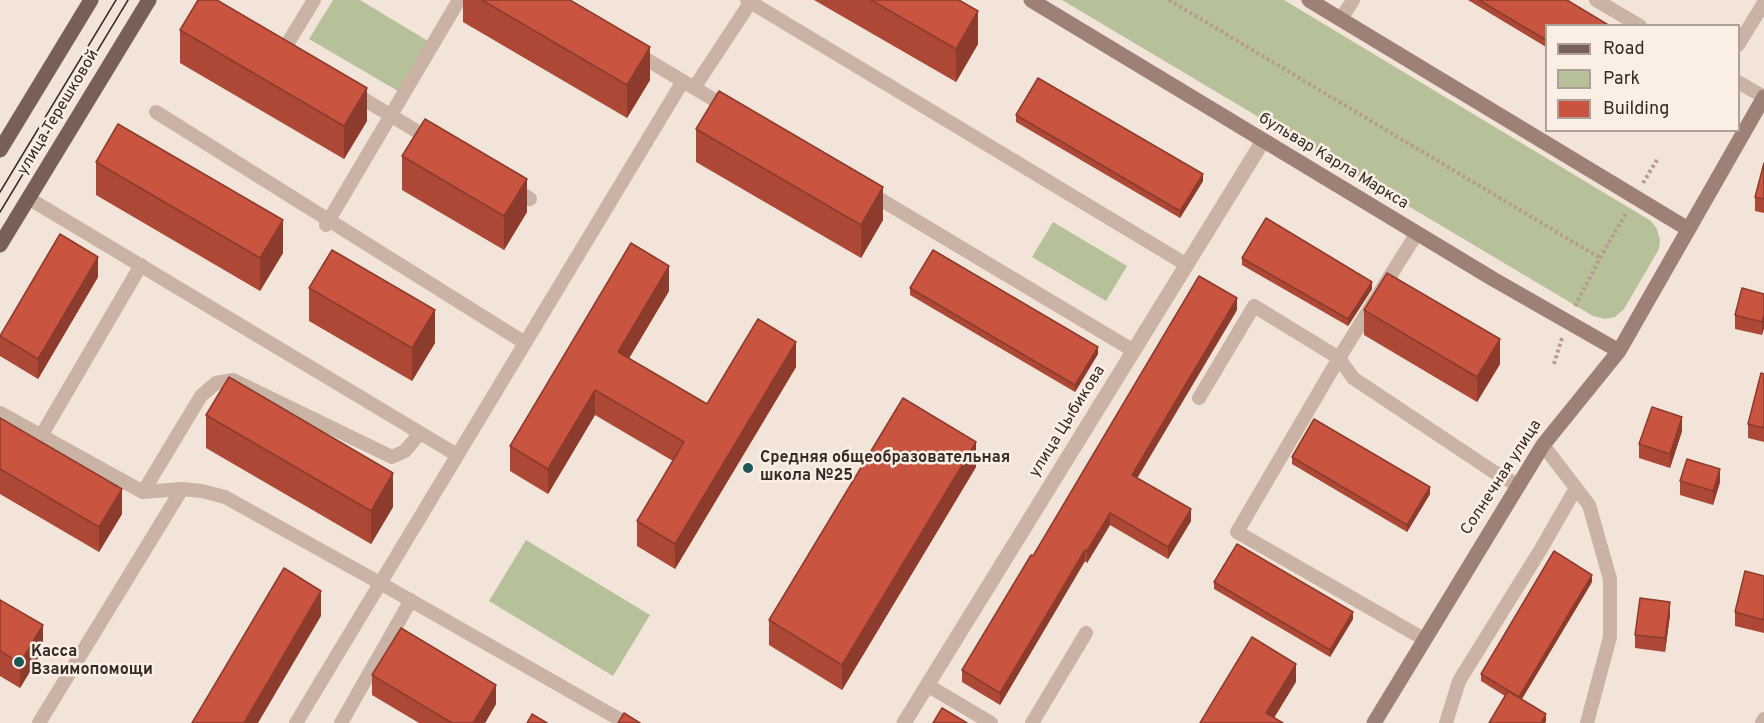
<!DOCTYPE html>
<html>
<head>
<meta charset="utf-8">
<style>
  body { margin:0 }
  #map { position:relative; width:1764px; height:723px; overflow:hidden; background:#f2e4d9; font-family:Overpass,sans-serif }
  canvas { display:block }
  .legend { position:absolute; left:1545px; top:24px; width:195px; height:108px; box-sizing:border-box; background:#faeee5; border:2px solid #aca099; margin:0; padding:8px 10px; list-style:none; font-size:18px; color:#362a26 }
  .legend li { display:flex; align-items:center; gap:12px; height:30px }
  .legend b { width:30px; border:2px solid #aca099 }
</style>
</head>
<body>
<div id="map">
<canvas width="1764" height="723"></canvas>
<ul class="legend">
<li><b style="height:8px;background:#785f57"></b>Road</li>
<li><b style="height:16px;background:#b7c199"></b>Park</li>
<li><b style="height:16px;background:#c95440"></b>Building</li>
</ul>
</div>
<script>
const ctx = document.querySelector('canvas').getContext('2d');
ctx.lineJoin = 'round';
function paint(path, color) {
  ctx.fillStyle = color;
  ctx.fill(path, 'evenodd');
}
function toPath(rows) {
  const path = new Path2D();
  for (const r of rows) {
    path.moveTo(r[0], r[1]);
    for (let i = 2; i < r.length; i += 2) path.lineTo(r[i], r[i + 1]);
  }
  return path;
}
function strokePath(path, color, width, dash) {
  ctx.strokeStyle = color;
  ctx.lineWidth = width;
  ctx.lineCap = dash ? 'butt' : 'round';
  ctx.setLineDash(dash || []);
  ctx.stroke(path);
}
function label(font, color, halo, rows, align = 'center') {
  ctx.font = font + ' Overpass,sans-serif';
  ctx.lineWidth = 5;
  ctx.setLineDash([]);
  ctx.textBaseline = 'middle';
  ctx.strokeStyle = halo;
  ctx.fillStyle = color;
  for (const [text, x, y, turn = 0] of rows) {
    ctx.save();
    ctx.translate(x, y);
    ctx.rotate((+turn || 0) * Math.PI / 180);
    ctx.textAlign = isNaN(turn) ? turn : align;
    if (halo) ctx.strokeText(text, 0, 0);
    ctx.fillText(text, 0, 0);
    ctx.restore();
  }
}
const green = toPath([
  [333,0,360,0,433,44,403,94,309,39],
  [1062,0,1284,0,1651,221,1657,229,1660,240,1659,249,1624,309,1615,317,1605,319,1593,316],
  [1053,222,1127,266,1106,301,1032,257],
  [526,540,650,615,613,676,489,601]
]);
const path = toPath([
  [1169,0,1600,258],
  [1643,183,1658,158],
  [1575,306,1600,258,1626,213],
  [1554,364,1562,338]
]);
const lane = toPath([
  [747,0,1187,265],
  [1596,0,1640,26],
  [1341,19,1353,0],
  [1738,45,1764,3],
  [283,51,314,0],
  [634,52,728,108],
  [1738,82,1764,97],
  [694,88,752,0],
  [352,92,433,141],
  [156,112,525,343],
  [511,187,530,199],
  [868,192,1134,351],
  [28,198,457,455],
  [326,225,459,0],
  [1417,233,1339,358,1237,532,1424,639],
  [1199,398,1254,306,1339,358,1353,378,1494,472,1518,485],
  [0,413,143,492,182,489,202,491,225,497,380,583,626,723],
  [41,436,141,265],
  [1543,445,1589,505,1610,579,1610,637,1587,723],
  [143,492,201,396,216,383,233,380,392,457,405,451,420,433],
  [927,685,991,723],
  [39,723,182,489],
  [296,723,683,81],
  [341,723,411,600],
  [1032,723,1086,633],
  [1446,723,1459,681,1541,549,1576,488],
  [1762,723,1764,719]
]);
const street = toPath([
  [904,723,1263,141]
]);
const secondary = toPath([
  [1031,0,1493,279,1619,351],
  [1309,0,1688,229],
  [1374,723,1543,445,1619,351,1764,97]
]);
const primary = toPath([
  [0,150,91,0],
  [0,245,149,0]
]);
const tram = toPath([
  [0,192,116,0],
  [0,212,128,0]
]);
const wall = toPath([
  [463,0,570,0,650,80,627,118,463,22],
  [814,0,959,0,978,44,956,82],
  [1468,0,1567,0,1546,26,1546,47],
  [180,30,367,121,344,159,180,63],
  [1016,115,1203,181,1180,218,1016,122],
  [696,129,883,220,861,258,696,162],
  [402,156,527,212,504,250,402,190],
  [96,162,283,253,260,291,96,195],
  [1764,163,1764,213,1755,211,1755,197],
  [1242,258,1372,289,1348,326,1242,265],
  [98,277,38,379,0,356,0,336],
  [309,288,435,343,412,381,309,321],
  [910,288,1098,354,1075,392,910,295],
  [669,291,629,358,707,404,796,367,675,569,637,546,637,521,673,461,595,415,548,494,510,471,510,446],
  [1764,294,1762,335,1735,329,1735,315],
  [1237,310,1137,478,1191,521,1168,559,1110,525,1087,563,1085,561,1000,705,962,682,962,670,1033,556],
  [1364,310,1500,364,1477,402,1364,335],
  [1764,374,1764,442,1748,438,1748,424],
  [206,415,393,507,371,544,206,448],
  [0,418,122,514,99,552,0,494],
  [1682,431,1670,468,1639,458,1639,444],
  [1292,457,1430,494,1407,532,1292,464],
  [976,467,842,690,769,645,769,620],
  [1680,481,1720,482,1713,505,1680,495],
  [1764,576,1764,633,1735,626,1735,612],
  [1214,582,1353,619,1330,657,1214,589],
  [1592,582,1521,700,1546,721,1545,723,1489,723,1505,696,1481,681,1481,674],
  [0,600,43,650,20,688,0,676],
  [1670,615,1665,652,1635,648,1635,635],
  [372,675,496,704,485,723,419,723,372,695]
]);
const shadedWall = toPath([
  [978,11,978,44,956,82,956,49],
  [650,47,650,80,627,118,627,85],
  [367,88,367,121,344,159,344,126],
  [1203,174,1203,181,1180,218,1180,211],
  [527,179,527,212,504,250,504,216],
  [883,187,883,220,861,258,861,225],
  [283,220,283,253,260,291,260,258],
  [98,257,98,277,38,379,38,359],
  [669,266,669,291,618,377,618,352],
  [1372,282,1372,289,1348,326,1348,319],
  [1237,298,1237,310,1132,487,1132,475],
  [435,310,435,343,412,381,412,348],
  [1764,315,1764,329,1762,335,1762,322],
  [1500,339,1500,364,1477,402,1477,377],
  [796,342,796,367,675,569,675,544],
  [1098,347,1098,354,1075,392,1075,385],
  [595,390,595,415,548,494,548,469],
  [1682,417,1682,431,1670,468,1670,454],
  [976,442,976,467,842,690,842,665],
  [1720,469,1720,482,1713,505,1713,491],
  [393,473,393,507,371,544,371,511],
  [1430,487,1430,494,1407,532,1407,525],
  [122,489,122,514,99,552,99,527],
  [1191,509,1191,521,1168,559,1168,547],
  [1110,513,1110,525,1087,563,1087,551],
  [1085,550,1085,561,1000,705,1000,693],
  [1592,575,1592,582,1519,704,1519,697],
  [321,591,321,616,258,723,244,723],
  [1670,602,1670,615,1665,652,1665,638],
  [1353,612,1353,619,1330,657,1330,650],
  [43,625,43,650,20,688,20,663],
  [1296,664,1296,682,1271,723,1266,713],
  [496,685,496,704,485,723,473,723],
  [1546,714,1546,721,1545,723,1541,723]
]);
const building = toPath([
  [198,0,217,0,367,88,344,126,180,30,198,0],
  [482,0,570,0,650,47,627,85,482,0],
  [871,0,959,0,978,11,956,49,871,0],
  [1479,0,1567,0,1610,26,1546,26,1546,40,1479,0],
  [1038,78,1203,174,1180,211,1016,115,1038,78],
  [719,91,883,187,861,225,696,129,719,91],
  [425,119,527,179,504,216,402,156,425,119],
  [118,124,283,220,260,258,96,162,118,124],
  [1764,163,1764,199,1755,197,1764,163],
  [1266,218,1372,282,1348,319,1242,258,1266,218],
  [60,234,98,257,38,359,0,336,60,234],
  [631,243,669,266,618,352,707,404,758,319,796,342,675,544,637,521,684,442,595,390,548,469,510,446,631,243],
  [332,250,435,310,412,348,309,288,332,250],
  [933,250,1098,347,1075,385,910,288,933,250],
  [1387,273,1500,339,1477,377,1364,310,1387,273],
  [1199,276,1237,298,1132,475,1191,509,1168,547,1110,513,1087,551,1085,550,1000,693,962,670,1031,555,1033,556,1199,276],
  [1742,288,1764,294,1764,315,1762,322,1735,315,1742,288],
  [1761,373,1764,374,1764,428,1748,424,1761,373],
  [229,377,393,473,371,511,206,415,229,377],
  [903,398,976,442,842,665,769,620,903,398],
  [1652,407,1682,417,1670,454,1639,444,1652,407],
  [0,418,122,489,99,527,0,469,0,418],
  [1314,419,1430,487,1407,525,1292,457,1314,419],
  [1687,459,1720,469,1713,491,1680,481,1687,459],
  [1237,544,1353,612,1330,650,1214,582,1237,544],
  [1554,551,1592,575,1519,697,1481,674,1554,551],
  [284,568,321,591,244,723,192,723,284,568],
  [1745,571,1764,576,1764,620,1735,612,1745,571],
  [1640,598,1670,602,1665,638,1635,635,1640,598],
  [0,600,43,625,20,663,0,651,0,600],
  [401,628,496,685,473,723,452,723,372,675,401,628],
  [1252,637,1296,664,1266,713,1283,723,1200,723,1252,637],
  [1508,691,1546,714,1541,723,1489,723,1508,691],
  [942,708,967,723,933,723,942,708],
  [624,713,640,723,618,723,624,713],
  [532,714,547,723,527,723,532,714]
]);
const markers = [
  [748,468,6,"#1b5856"],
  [19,662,6,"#1b5856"]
];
const streetNames = [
  ["улица Терешковой",59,113,-59],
  ["бульвар Карла Маркса",1333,162,31],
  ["улица Цыбикова",1068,422,-58],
  ["Солнечная улица",1502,478,-57]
];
const poiNames = [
  ["Средняя общеобразовательная",760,459],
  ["школа №25",760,477],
  ["Касса",31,653],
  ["Взаимопомощи",31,671]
];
paint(green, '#b7c199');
strokePath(path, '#b69c8f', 4, [3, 3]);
strokePath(lane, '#cab2a5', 14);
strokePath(street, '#cab2a5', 15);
strokePath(secondary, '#9e8176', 15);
strokePath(primary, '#785f57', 15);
strokePath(tram, '#362a26', 1.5);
paint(wall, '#ad4837');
paint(shadedWall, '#8d3b2d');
paint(building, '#c95440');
strokePath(building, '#8d3b2d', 1.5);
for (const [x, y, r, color] of markers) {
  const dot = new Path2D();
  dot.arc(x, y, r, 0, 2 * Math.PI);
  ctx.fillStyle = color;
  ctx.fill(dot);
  strokePath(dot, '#faeee5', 2);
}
label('16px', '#362a26', '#faeee5', streetNames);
label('bold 16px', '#362a26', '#faeee5', poiNames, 'left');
</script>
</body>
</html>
